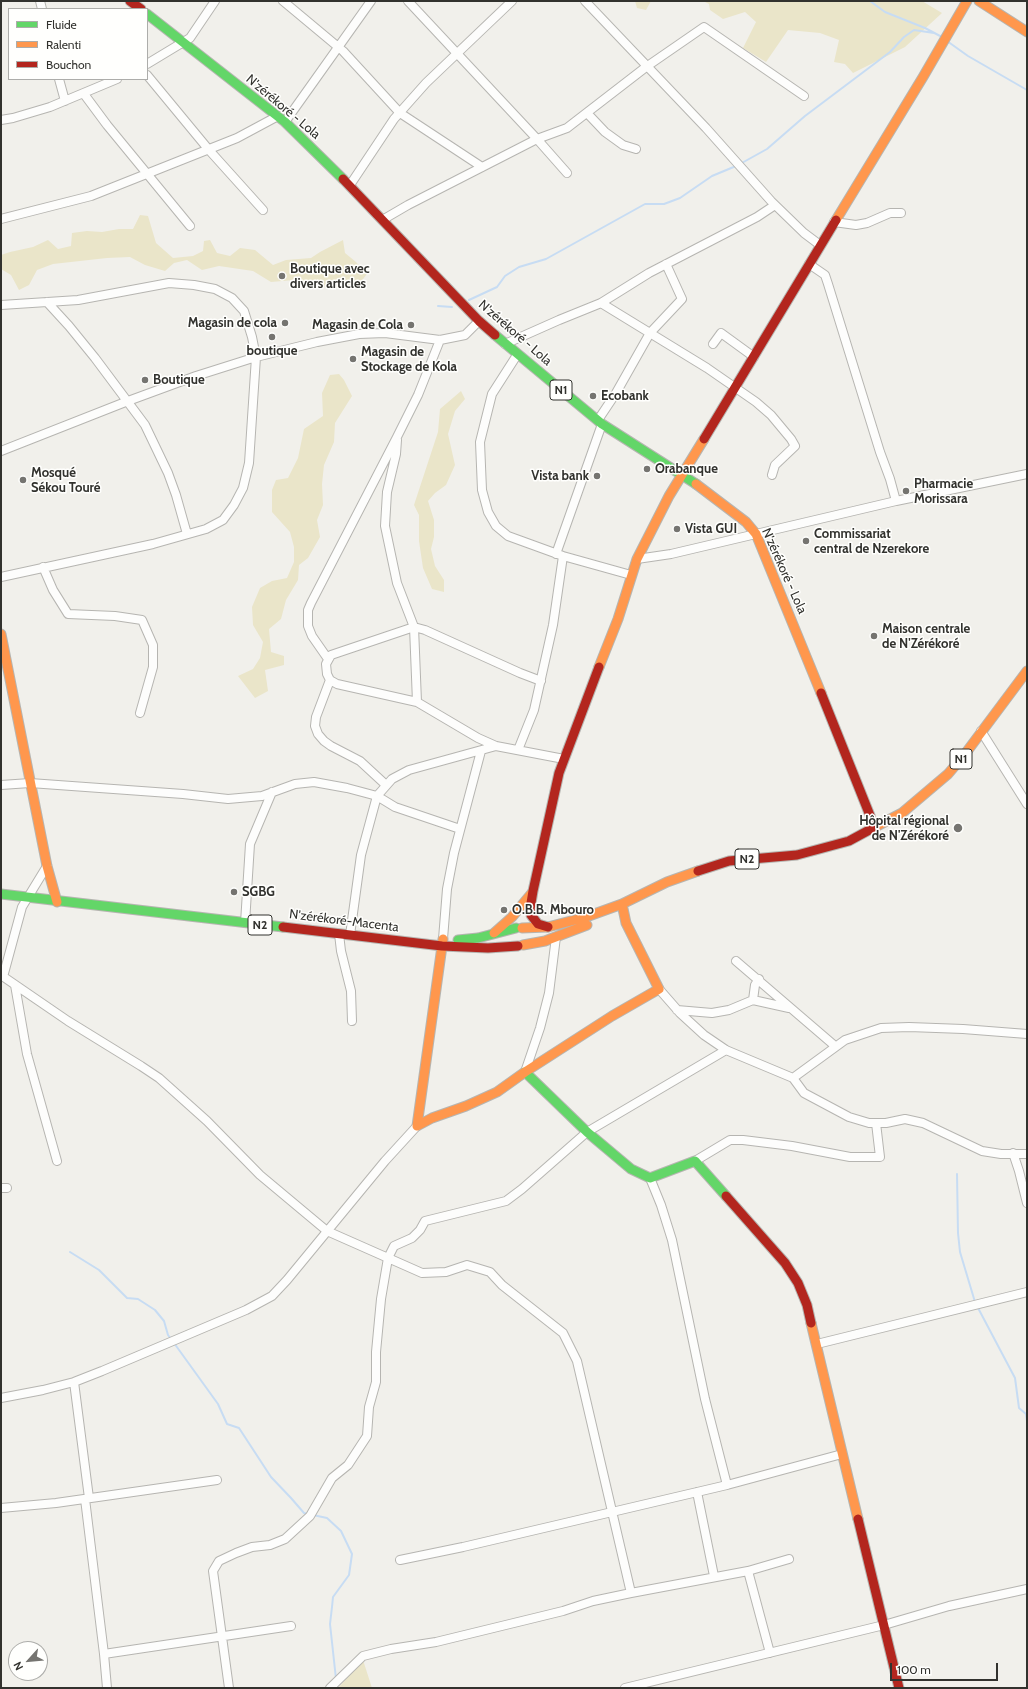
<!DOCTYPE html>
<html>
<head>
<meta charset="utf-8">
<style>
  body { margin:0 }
  #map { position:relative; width:1028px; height:1689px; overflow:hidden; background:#f1f0eb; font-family:Cabin,sans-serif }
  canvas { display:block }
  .frame { position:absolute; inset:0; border:2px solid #32322e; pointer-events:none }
  .legend { position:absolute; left:8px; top:8px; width:140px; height:72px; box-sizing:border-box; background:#fffffd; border:1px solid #adadaa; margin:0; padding:5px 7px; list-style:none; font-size:12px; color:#32322e }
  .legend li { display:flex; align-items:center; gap:8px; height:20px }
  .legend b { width:20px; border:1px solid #adadaa }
  .north { position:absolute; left:8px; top:1641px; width:40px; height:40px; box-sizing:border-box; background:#fffffd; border:1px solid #adadaa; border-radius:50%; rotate:243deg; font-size:11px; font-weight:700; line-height:16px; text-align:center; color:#32322e }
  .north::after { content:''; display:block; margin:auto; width:14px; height:18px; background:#757470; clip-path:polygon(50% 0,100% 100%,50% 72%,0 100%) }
  .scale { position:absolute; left:890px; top:1663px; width:108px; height:18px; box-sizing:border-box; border:2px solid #32322e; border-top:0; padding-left:5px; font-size:12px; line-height:14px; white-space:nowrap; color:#32322e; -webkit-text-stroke:3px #fffffd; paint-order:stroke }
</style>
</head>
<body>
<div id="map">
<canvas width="1028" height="1689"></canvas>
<div class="frame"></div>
<ul class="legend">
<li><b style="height:5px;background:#63d668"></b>Fluide</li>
<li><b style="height:5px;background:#ff974d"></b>Ralenti</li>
<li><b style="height:5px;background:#b3261e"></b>Bouchon</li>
</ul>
<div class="north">N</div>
<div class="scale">100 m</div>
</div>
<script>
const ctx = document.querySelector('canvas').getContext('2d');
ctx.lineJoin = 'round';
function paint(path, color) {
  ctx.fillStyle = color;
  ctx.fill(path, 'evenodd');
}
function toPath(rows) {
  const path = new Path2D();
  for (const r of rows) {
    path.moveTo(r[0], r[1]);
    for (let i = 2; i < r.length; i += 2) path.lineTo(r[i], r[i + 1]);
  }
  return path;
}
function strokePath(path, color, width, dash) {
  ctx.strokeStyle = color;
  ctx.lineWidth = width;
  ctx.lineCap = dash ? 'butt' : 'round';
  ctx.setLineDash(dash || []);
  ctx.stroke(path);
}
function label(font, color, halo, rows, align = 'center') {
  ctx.font = font + ' Cabin,sans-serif';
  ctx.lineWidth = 3;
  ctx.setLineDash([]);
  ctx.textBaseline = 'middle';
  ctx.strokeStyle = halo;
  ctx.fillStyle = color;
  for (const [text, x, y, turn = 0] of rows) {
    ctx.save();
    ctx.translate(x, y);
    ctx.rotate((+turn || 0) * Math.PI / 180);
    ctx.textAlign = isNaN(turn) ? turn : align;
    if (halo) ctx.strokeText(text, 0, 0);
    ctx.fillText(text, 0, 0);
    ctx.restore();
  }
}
const green = toPath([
  [635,1,651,1,646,10,637,8],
  [703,1,922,1,942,13,905,47,853,73,845,64,834,62,839,40,820,33,788,30,766,62,743,48,756,22,745,12,723,19,710,10,709,4],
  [140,215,148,216,156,243,173,258,193,256,203,251,204,241,210,240,217,253,230,256,240,248,255,250,273,265,286,260,311,258,320,252,343,240,345,253,356,262,367,274,356,288,328,288,294,280,271,282,253,271,219,266,202,270,187,260,174,263,165,271,145,265,130,257,107,258,53,264,37,270,29,285,19,290,11,275,1,269,1,255,10,252,33,247,48,240,58,249,71,246,72,233,87,231,102,232,119,229,133,229],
  [339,374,344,380,352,396,335,423,334,442,324,465,322,484,323,505,317,520,320,537,308,558,299,565,298,580,286,600,281,619,269,629,271,652,284,656,284,665,265,670,268,691,255,698,238,676,253,669,260,658,263,642,253,625,252,607,260,588,272,581,287,578,294,562,294,547,290,532,272,512,272,490,276,480,288,478,298,458,304,429,323,416,322,393,330,375],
  [461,391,465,399,455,411,448,434,455,465,446,485,435,493,428,501,434,520,434,537,431,549,435,566,444,580,444,592,432,589,423,568,419,541,419,515,414,505,438,432,440,409],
  [363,1660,372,1688,338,1688]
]);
const stream = toPath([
  [870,1,885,12,925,28,942,37],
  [947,41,968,56,1027,90],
  [740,164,767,149,805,116,890,52,904,37,914,30,934,33],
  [469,300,497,287,505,276,519,267,546,259,645,204,664,204,680,198,712,176,736,166],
  [438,306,452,307],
  [957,1174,958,1233,960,1252,975,1302],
  [70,1252,99,1270,127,1298,138,1299,155,1310,164,1321,168,1335,171,1339],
  [977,1306,1015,1378,1019,1408,1026,1414,1027,1421],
  [174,1343,218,1404,227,1424,239,1428,271,1477,291,1498,304,1513,309,1514],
  [313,1515,327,1518,341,1531,352,1554,349,1575,333,1597,332,1607,330,1624,336,1679]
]);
const street = toPath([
  [40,1,42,9],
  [283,1,343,51,400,113,482,167],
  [408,1,537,139,567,173],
  [585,1,706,128,771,201,804,233,820,245],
  [147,64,190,38,215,1],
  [147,75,209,150,263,210],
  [59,79,65,101],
  [84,94,107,125,190,226],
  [587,113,605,132,623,145,636,149],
  [1,120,13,118,50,107,117,79],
  [285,122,371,1],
  [350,185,394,119,426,83,512,1],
  [1,219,91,196,237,138,278,116],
  [384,219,408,205,537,139,567,128,646,67,704,27,804,96],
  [834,222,856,225,867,223,890,213,901,213],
  [809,264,825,275,828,284,880,452,890,479,896,501],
  [47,302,69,326,95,358,145,425,168,473,176,495,187,534],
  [601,303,707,368,756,402,771,415,791,439,795,446,775,465,772,475],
  [1,305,78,300,169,283,194,285,215,289,232,298,244,311,252,337,256,357,249,463,243,488,234,505,223,520,206,529,153,544,1,577],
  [505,344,559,320,601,303,649,273,757,217,775,205],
  [713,344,721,333,754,357],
  [517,355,492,394,480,442,482,490,488,512,496,526,508,536,563,556,631,575],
  [598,420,616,393,650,333,682,299,666,264],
  [397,440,396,454,387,492,385,526,397,583,414,627,417,702],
  [1,451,128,401,196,376,256,357,317,342,359,334,385,333,440,340,465,335,479,321],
  [556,554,602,424],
  [637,559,671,554,896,501,1027,474],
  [43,567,53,590,68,614,115,616,142,620,153,645,153,667,140,713],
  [328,659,312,636,308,626,308,610,311,603,397,437,418,395,440,340],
  [330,680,316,717,315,726,318,734,324,741,331,746,360,761,386,785],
  [541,681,520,673,425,630,414,627,331,655,326,664,327,674,330,680,337,684,417,702,478,738,496,746,564,759],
  [981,731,1027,804],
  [518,750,534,710,553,625,563,556],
  [1,785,30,783,183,794,228,799,262,796,295,784,314,782,347,788,377,796,395,807,460,829],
  [245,923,250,844,272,792],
  [339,934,341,951,351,991,352,1021],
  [350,935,361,855,377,796,392,779,409,770,496,746],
  [443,939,447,889,454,853,481,751],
  [736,961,835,1046],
  [1,975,68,1021,141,1066,159,1078,207,1121,260,1175,327,1231,422,1273,446,1272,467,1265,490,1272,502,1285,563,1333,577,1361,631,1593],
  [3,977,22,907,47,866],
  [15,985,27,1054,57,1161],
  [659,989,680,1013,704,1035,726,1050,793,1078,804,1093,849,1117,869,1123,886,1123,905,1119,923,1123,982,1151,1001,1154,1027,1154],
  [753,1000,789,1008],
  [677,1010,712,1013,729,1010,753,1000,755,985,759,979],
  [525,1072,540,1028,549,993,556,937],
  [793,1078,845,1040,881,1028,909,1027,963,1029,1027,1034],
  [1013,1153,1019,1171,1027,1203],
  [695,1161,730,1140,743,1140,792,1146,850,1157,880,1157,876,1123],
  [650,1178,661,1205,672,1240,705,1399,727,1485],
  [1,1188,7,1188],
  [817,1344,1027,1292],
  [74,1382,89,1498],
  [1,1398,43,1390,74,1382,102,1371,246,1310,272,1296,287,1280,385,1161,417,1126],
  [697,1492,714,1576],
  [85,1499,104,1654,107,1688],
  [1,1508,56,1503,217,1480],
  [400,1560,463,1547,727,1485,842,1454],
  [748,1571,789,1559],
  [104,1654,291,1626],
  [229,1688,213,1571,219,1561,236,1553,252,1547,270,1545,285,1539,310,1516,332,1478,348,1465,367,1436,369,1407,376,1382,376,1352,381,1299,388,1258,394,1246,412,1238,420,1230,425,1221,506,1201,522,1189,587,1132,726,1050],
  [330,1688,363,1656,391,1649,436,1642,563,1611,593,1601,631,1593,748,1571,770,1653],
  [625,1688,884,1625,949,1606,1027,1589]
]);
const fast = toPath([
  [147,14,285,122,343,179],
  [495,335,602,424,696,484],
  [1,894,283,927],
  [458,940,478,938,516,928],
  [525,1072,587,1132,631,1169,650,1178,695,1161,726,1196]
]);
const slow = toPath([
  [979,1,1027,32],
  [836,220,923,77,967,1],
  [696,484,746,522,756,534,821,693],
  [1,634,47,866,57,902],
  [599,667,618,619,637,559,669,496,704,439],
  [873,828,902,813,948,774,965,754,1027,671],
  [522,928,548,927,586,917,622,904,667,882,698,871],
  [494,933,512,917,532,893],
  [523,945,545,941,587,925],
  [417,1126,432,1118,466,1106,497,1092,525,1072,612,1016,659,989,626,923,622,904],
  [417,1126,443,939],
  [811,1323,858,1519]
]);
const jam = toPath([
  [130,1,141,9],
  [343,179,479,321,495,335],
  [704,439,836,220],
  [821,693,875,828],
  [698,871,729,861,797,855,849,841,873,828],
  [283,927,442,946,488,948,518,946],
  [548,927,538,924,531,915,530,909,533,891,559,773,599,667],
  [726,1196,785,1263,798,1283,807,1305,811,1323],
  [858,1519,899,1688]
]);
const markers = [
  [282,276,4,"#757470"],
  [285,323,4,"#757470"],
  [411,325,4,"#757470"],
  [272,337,4,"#757470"],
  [353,359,4,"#757470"],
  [145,380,4,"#757470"],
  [593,396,4,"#757470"],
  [647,469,4,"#757470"],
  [597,476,4,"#757470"],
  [23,480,4,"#757470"],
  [906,491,4,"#757470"],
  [677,529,4,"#757470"],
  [806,541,4,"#757470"],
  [874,636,4,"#757470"],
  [958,828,5,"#757470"],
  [234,892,4,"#757470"],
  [504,910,4,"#757470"]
];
const shields = [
  [561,390,22],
  [961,759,22],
  [747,859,24],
  [260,925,24]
];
const shieldNames = [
  ["N1",561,390],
  ["N1",961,759],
  ["N2",747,859],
  ["N2",260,925]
];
const streetNames = [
  ["N'zérékoré - Lola",283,107,40],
  ["N'zérékoré - Lola",515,333,41],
  ["N'zérékoré - Lola",784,571,66],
  ["N'zérékoré-Macenta",344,921,7]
];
const poiNames = [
  ["Boutique avec",290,269],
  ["divers articles",290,284],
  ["Magasin de cola",277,323,"right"],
  ["Magasin de Cola",403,325,"right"],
  ["boutique",272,351,"center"],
  ["Magasin de",361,352],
  ["Stockage de Kola",361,367],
  ["Boutique",153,380],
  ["Ecobank",601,396],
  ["Orabanque",655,469],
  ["Mosqué",31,473],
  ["Sékou Touré",31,488],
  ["Vista bank",589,476,"right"],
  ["Pharmacie",914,484],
  ["Morissara",914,499],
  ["Vista GUI",685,529],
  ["Commissariat",814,534],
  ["central de Nzerekore",814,549],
  ["Maison centrale",882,629],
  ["de N'Zérékoré",882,644],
  ["Hôpital régional",949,821,"right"],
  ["de N'Zérékoré",949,836,"right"],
  ["SGBG",242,892],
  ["O.B.B. Mbouro",512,910]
];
paint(green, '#eae5c9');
strokePath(stream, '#c7dcf3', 2);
strokePath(street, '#b6b5b1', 10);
strokePath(fast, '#b6b5b1', 11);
strokePath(slow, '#b6b5b1', 11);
strokePath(jam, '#b6b5b1', 11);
strokePath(street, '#fdfdfc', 8);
strokePath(fast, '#63d668', 9);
strokePath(slow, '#ff974d', 9);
strokePath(jam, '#b3261e', 9);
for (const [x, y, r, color] of markers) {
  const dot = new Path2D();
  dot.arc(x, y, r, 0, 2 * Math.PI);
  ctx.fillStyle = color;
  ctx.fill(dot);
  strokePath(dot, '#fffffd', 1.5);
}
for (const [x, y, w] of shields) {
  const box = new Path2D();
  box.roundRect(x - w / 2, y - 10, w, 20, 3);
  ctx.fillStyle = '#fffffd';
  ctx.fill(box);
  strokePath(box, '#32322e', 1);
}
label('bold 12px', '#32322e', null, shieldNames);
label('13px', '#32322e', '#fffffd', streetNames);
label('bold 13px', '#32322e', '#fffffd', poiNames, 'left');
</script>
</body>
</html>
